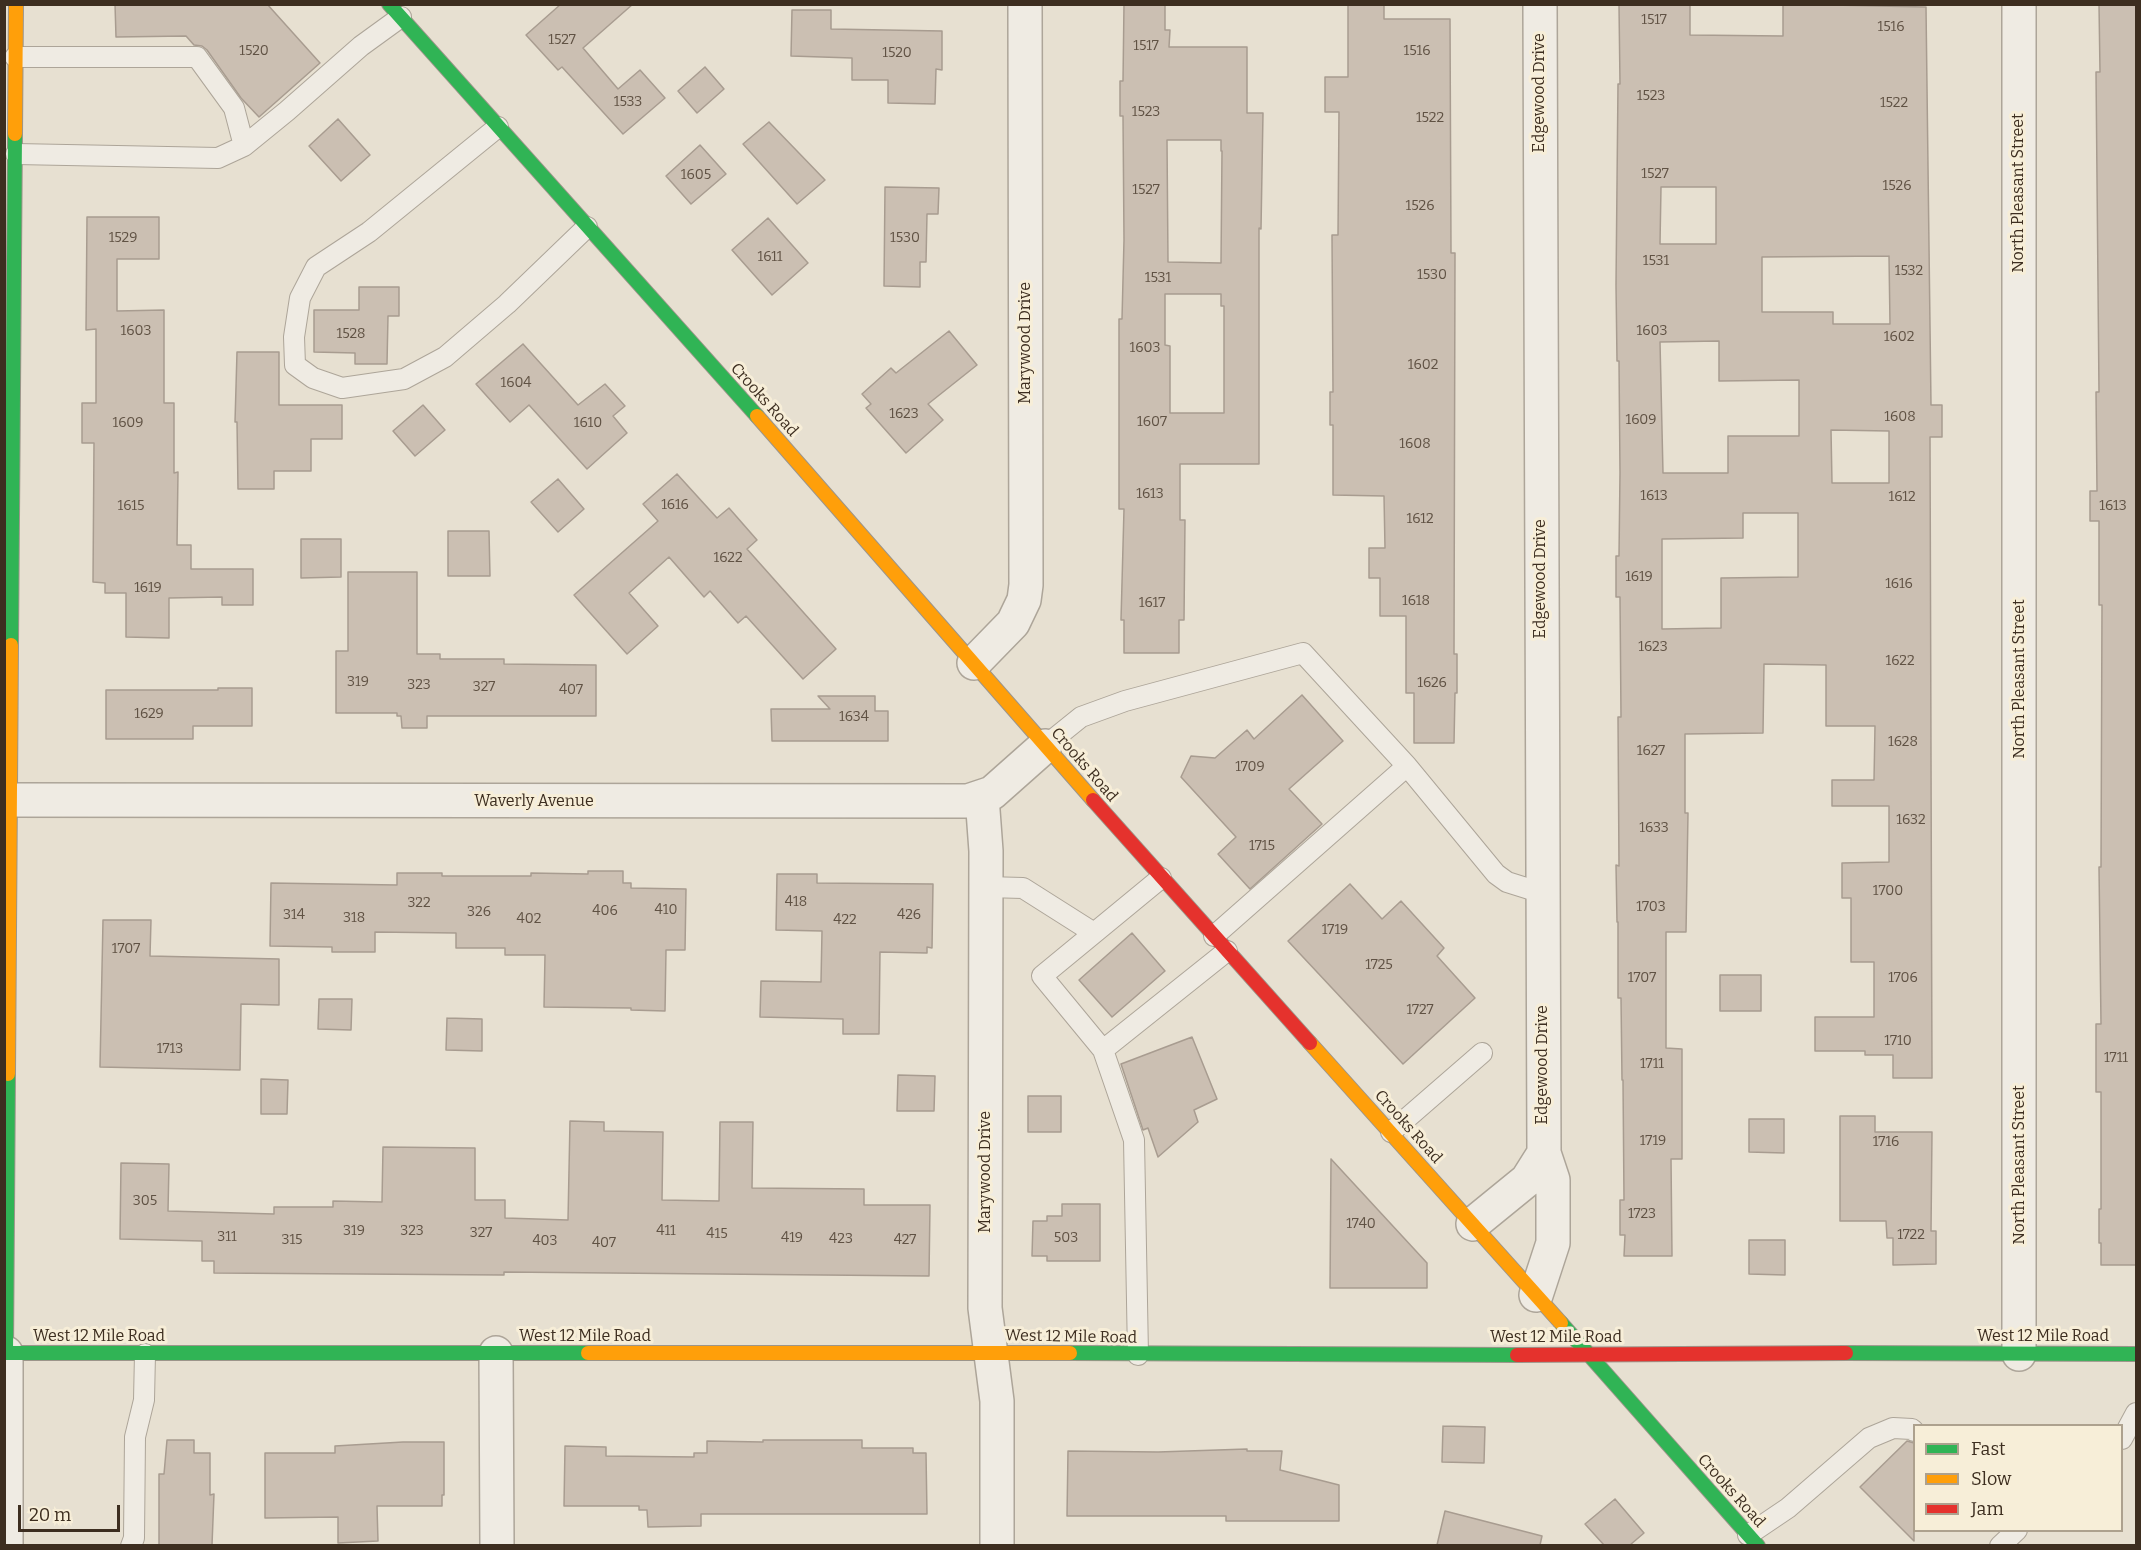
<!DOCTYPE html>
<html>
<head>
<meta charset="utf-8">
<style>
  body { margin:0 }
  #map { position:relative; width:2141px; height:1550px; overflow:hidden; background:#e7e0d1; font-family:Bitter,serif }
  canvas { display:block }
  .frame { position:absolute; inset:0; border:6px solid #3d2e20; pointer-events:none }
  .legend { position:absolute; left:1913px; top:1424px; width:210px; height:108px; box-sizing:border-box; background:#f7eed8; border:2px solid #ada18e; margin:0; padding:8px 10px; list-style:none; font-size:18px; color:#3d2e20 }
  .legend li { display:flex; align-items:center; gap:12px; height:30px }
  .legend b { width:30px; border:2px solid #ada18e }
  .scale { position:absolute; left:18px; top:1505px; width:102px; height:27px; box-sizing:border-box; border:3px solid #3d2e20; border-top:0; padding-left:8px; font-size:18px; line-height:21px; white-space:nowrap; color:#3d2e20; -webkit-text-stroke:4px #f7eed8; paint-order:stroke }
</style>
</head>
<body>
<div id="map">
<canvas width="2141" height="1550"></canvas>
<div class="frame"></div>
<ul class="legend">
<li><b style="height:8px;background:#30b455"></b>Fast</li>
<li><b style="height:8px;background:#ff9f0a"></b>Slow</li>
<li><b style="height:8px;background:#e5322d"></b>Jam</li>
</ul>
<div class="scale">20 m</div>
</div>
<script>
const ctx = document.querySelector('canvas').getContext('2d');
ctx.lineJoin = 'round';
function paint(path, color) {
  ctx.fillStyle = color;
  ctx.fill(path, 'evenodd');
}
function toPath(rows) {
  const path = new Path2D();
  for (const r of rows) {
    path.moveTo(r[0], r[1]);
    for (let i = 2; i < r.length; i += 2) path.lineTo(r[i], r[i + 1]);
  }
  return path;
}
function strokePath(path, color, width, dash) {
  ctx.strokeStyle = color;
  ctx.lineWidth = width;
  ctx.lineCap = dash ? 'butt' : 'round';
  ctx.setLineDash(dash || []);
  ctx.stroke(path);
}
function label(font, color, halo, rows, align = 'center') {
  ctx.font = font + ' Bitter,serif';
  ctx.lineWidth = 6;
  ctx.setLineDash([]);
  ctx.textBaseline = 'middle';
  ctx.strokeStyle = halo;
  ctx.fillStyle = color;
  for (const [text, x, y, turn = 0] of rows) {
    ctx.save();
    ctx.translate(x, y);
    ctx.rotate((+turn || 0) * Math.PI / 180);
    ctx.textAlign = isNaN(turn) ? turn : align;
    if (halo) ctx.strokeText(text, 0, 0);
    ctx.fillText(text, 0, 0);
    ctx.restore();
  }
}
const building = toPath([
  [115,4,267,4,320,63,259,117,241,98,207,50,202,46,194,45,186,36,116,37,115,4],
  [561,4,633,4,583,48,618,89,640,70,665,98,623,134,562,67,558,70,526,35,561,4],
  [1124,4,1165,4,1165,30,1170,30,1169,47,1247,47,1247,113,1263,113,1261,229,1259,228,1259,464,1180,464,1180,520,1185,520,1184,620,1179,620,1179,653,1124,653,1124,620,1121,620,1124,509,1119,509,1119,319,1122,319,1124,240,1123,116,1120,116,1120,81,1123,81,1124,4],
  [1167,140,1221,140,1221,151,1222,151,1221,263,1168,262,1167,140],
  [1165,294,1221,294,1221,306,1224,306,1224,413,1170,413,1170,346,1165,345,1165,294],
  [1348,4,1384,4,1384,19,1450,19,1451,253,1455,253,1454,654,1457,654,1457,693,1455,693,1454,743,1414,743,1414,693,1406,693,1406,616,1380,616,1380,578,1369,578,1369,548,1385,548,1384,496,1333,495,1333,425,1330,425,1330,392,1333,392,1332,235,1338,235,1339,112,1325,112,1325,77,1348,77,1348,4],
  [1783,4,1926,7,1931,405,1942,405,1942,437,1930,437,1932,1078,1893,1078,1893,1055,1865,1055,1865,1051,1815,1051,1815,1017,1874,1017,1874,962,1851,962,1851,898,1842,898,1842,863,1889,862,1889,806,1832,806,1832,780,1874,780,1875,726,1826,726,1826,665,1764,664,1763,733,1685,734,1685,813,1688,813,1686,932,1666,932,1666,1048,1682,1049,1682,1159,1671,1159,1672,1256,1624,1256,1625,1235,1620,1235,1620,1200,1624,1200,1623,1080,1622,1080,1621,998,1618,998,1618,922,1617,922,1616,865,1619,866,1618,717,1621,717,1620,597,1616,597,1616,556,1619,556,1620,473,1619,361,1617,361,1616,285,1618,84,1620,84,1619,5,1690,5,1690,35,1783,36,1783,4],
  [1661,187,1716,187,1716,244,1660,244,1661,187],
  [1889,256,1890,324,1833,324,1833,312,1762,312,1762,257,1889,256],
  [1719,341,1719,381,1799,380,1799,436,1728,436,1728,473,1663,473,1660,342,1719,341],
  [1831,430,1889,431,1889,483,1832,483,1831,430],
  [1743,513,1798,513,1798,577,1721,578,1721,628,1662,629,1662,539,1743,538,1743,513],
  [2099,4,2136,4,2136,1265,2101,1265,2101,1243,2099,1243,2099,1209,2101,1209,2101,1092,2096,1092,2096,1024,2101,1024,2099,867,2101,867,2102,605,2099,605,2099,521,2090,521,2090,491,2097,491,2096,392,2099,392,2096,72,2100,72,2099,4],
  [792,10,831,10,831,29,942,31,942,70,936,69,935,104,888,103,888,80,852,80,852,58,791,56,792,10],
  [705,67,724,89,697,113,678,91,705,67],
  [338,119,370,155,341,181,309,146,338,119],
  [769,122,825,180,797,204,743,144,769,122],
  [700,145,726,174,691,204,666,176,700,145],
  [885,187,939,188,938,214,927,214,926,262,920,262,920,287,884,286,885,187],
  [87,217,159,217,159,259,117,259,117,311,164,310,164,403,174,403,174,473,178,472,177,545,191,545,191,569,253,569,253,605,222,605,222,597,169,598,169,638,126,637,126,593,105,593,105,583,93,582,94,443,82,443,82,403,96,403,96,329,86,330,87,217],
  [768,218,808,263,772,295,732,250,768,218],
  [359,287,399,287,399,316,388,316,387,364,355,364,355,353,314,352,314,310,359,310,359,287],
  [949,331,977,365,928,404,943,420,906,453,866,408,871,404,862,394,891,368,896,373,949,331],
  [523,344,578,405,605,384,625,406,613,416,627,433,587,469,529,405,510,422,476,384,523,344],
  [237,352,279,352,279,405,342,405,342,439,311,439,311,471,274,471,274,489,238,489,237,422,235,422,237,352],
  [423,405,445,430,415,456,393,431,423,405],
  [677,474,717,518,729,508,757,540,747,549,836,649,803,679,746,616,738,623,710,591,704,597,669,557,629,593,658,626,627,654,574,595,658,521,643,504,677,474],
  [558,479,584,509,558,532,531,502,558,479],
  [448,531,489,531,490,576,448,576,448,531],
  [301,539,341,539,341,577,301,578,301,539],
  [348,572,417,572,417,654,440,654,440,659,504,659,504,664,596,665,596,716,427,716,427,728,402,728,401,716,397,716,397,713,336,713,336,651,348,651,348,572],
  [218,688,252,688,252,726,193,726,193,739,106,739,106,690,218,690,218,688],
  [1302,695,1343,741,1289,789,1322,824,1250,889,1218,854,1236,837,1181,777,1191,756,1215,758,1247,730,1254,739,1302,695],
  [818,696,875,696,875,711,888,711,888,741,772,741,771,709,830,709,818,696],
  [588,871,623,871,623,883,631,883,631,888,686,889,685,950,666,950,665,1011,631,1010,631,1008,544,1007,545,955,505,955,505,948,456,948,456,933,375,932,375,952,332,952,332,947,270,946,271,883,397,885,397,873,442,873,442,876,531,876,531,873,588,874,588,871],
  [777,874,817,874,817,883,933,884,932,948,927,947,927,953,880,952,879,1034,843,1034,843,1019,760,1017,761,981,821,982,822,931,776,930,777,874],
  [1350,884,1382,919,1401,901,1444,948,1437,956,1475,998,1403,1064,1288,941,1350,884],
  [103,920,151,920,150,956,279,959,279,1005,241,1004,240,1070,100,1067,103,920],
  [1132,933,1165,971,1112,1017,1079,980,1132,933],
  [1720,975,1761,975,1761,1011,1720,1011,1720,975],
  [319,999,352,999,351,1030,318,1029,319,999],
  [447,1018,482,1019,482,1051,446,1050,447,1018],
  [1192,1037,1217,1099,1194,1110,1198,1122,1158,1157,1148,1128,1143,1130,1121,1064,1192,1037],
  [898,1075,935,1076,934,1111,897,1111,898,1075],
  [261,1079,288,1080,287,1114,261,1114,261,1079],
  [1028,1096,1061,1096,1061,1132,1028,1132,1028,1096],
  [1840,1116,1875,1116,1875,1132,1932,1132,1931,1231,1936,1231,1936,1264,1893,1265,1893,1238,1887,1238,1886,1221,1840,1221,1840,1116],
  [1749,1119,1784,1119,1784,1153,1749,1152,1749,1119],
  [570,1121,604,1122,604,1131,663,1132,662,1200,719,1201,720,1122,753,1122,752,1188,864,1189,864,1205,930,1205,929,1276,504,1272,504,1275,214,1273,214,1261,202,1261,202,1241,120,1239,121,1163,169,1164,168,1211,274,1214,274,1207,333,1207,333,1201,382,1202,383,1147,475,1148,475,1200,505,1200,505,1218,568,1220,570,1121],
  [1331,1159,1427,1263,1427,1288,1330,1288,1331,1159],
  [1062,1204,1100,1204,1100,1261,1047,1261,1047,1256,1032,1256,1033,1221,1047,1221,1047,1216,1062,1216,1062,1204],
  [1749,1240,1785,1240,1785,1275,1749,1274,1749,1240],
  [1443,1426,1485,1427,1484,1463,1442,1462,1443,1426],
  [167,1440,194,1440,194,1453,210,1453,210,1495,214,1494,212,1545,159,1545,159,1474,164,1474,167,1440],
  [763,1440,862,1440,862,1448,913,1448,913,1453,926,1453,927,1514,701,1514,701,1526,648,1527,647,1510,639,1510,639,1506,564,1506,565,1446,606,1447,606,1456,694,1457,694,1453,707,1453,707,1441,763,1442,763,1440],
  [1907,1441,1914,1443,1914,1541,1860,1487,1907,1441],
  [403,1442,444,1442,444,1495,442,1495,442,1506,377,1506,378,1541,338,1543,338,1517,265,1518,265,1453,335,1453,335,1446,403,1442],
  [1247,1449,1247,1451,1282,1451,1280,1470,1339,1485,1339,1521,1226,1521,1226,1516,1067,1516,1068,1451,1158,1452,1247,1449],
  [1615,1499,1644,1533,1630,1545,1604,1545,1585,1524,1615,1499],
  [1445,1511,1542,1536,1540,1545,1437,1545,1445,1511]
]);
const lane = toPath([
  [15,57,197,57,234,108,244,146],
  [498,127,369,232,316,267,300,298,294,337,295,365,313,378,342,388,404,379,445,357,507,304,587,227],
  [16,154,218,158,244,146,287,111,361,46,401,17],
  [1045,746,1081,717,1125,701,1303,653,1407,766,1496,874,1507,882,1542,893],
  [986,887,1023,888,1094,933],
  [1214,936,1407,766],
  [1103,1050,1042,976,1161,878],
  [1391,1132,1482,1053],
  [1138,1355,1134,1140,1103,1050,1227,951],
  [2122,1439,2136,1413],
  [1748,1535,1788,1508,1869,1438,1893,1428,1912,1429,1914,1431],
  [131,1546,134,1538,135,1437,144,1400,145,1354],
  [2000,1546,2017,1530]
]);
const street = toPath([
  [2019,4,2019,1354],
  [974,663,1013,623,1024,600,1026,585,1025,4],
  [982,797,986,851,985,1308,997,1401,997,1546],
  [4,800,968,801,992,793,1045,746],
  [1473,1224,1527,1180,1544,1153],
  [1536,1295,1553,1243,1553,1180,1544,1153,1540,4],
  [6,1353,6,1546],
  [496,1353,497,1546]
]);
const fast = toPath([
  [389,4,757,416],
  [11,645,15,134],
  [1561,1323,1758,1546],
  [4,1353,588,1353],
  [6,1353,8,1074],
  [1070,1353,1517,1355],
  [1846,1353,2136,1354]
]);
const slow = toPath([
  [15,134,16,4],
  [757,416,1093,800],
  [1310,1043,1561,1323],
  [8,1074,11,645],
  [588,1353,1070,1353]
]);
const jam = toPath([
  [1093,800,1310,1043],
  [1517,1355,1846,1353]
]);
const numberNames = [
  ["1517",1654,20],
  ["1516",1891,27],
  ["1527",562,40],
  ["1517",1146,46],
  ["1520",254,51],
  ["1516",1417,51],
  ["1520",897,53],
  ["1523",1651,96],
  ["1533",628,102],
  ["1522",1894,103],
  ["1523",1146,112],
  ["1522",1430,118],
  ["1527",1655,174],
  ["1605",696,175],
  ["1526",1897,186],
  ["1527",1146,190],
  ["1526",1420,206],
  ["1529",123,238],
  ["1530",905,238],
  ["1611",770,257],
  ["1531",1656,261],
  ["1532",1909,271],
  ["1530",1432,275],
  ["1531",1158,278],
  ["1603",136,331],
  ["1603",1652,331],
  ["1528",351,334],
  ["1602",1899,337],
  ["1603",1145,348],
  ["1602",1423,365],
  ["1604",516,383],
  ["1623",904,414],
  ["1608",1900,417],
  ["1609",1641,420],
  ["1607",1152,422],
  ["1609",128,423],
  ["1610",588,423],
  ["1608",1415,444],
  ["1613",1150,494],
  ["1613",1654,496],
  ["1612",1902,497],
  ["1616",675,505],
  ["1615",131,506],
  ["1613",2113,506],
  ["1612",1420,519],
  ["1622",728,558],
  ["1619",1639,577],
  ["1616",1899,584],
  ["1619",148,588],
  ["1618",1416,601],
  ["1617",1152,603],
  ["1623",1653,647],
  ["1622",1900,661],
  ["319",358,682],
  ["1626",1432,683],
  ["323",419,685],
  ["327",484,687],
  ["407",571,690],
  ["1629",149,714],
  ["1634",854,717],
  ["1628",1903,742],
  ["1627",1651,751],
  ["1709",1250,767],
  ["1632",1911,820],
  ["1633",1654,828],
  ["1715",1262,846],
  ["1700",1888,891],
  ["418",796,902],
  ["322",419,903],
  ["1703",1651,907],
  ["410",666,910],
  ["406",605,911],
  ["326",479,912],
  ["314",294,915],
  ["426",909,915],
  ["318",354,918],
  ["402",529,919],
  ["422",845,920],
  ["1719",1335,930],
  ["1707",126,949],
  ["1725",1379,965],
  ["1707",1642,978],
  ["1706",1903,978],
  ["1727",1420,1010],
  ["1710",1898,1041],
  ["1713",170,1049],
  ["1711",2116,1058],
  ["1711",1652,1064],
  ["1719",1653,1141],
  ["1716",1886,1142],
  ["305",145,1201],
  ["1723",1642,1214],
  ["1740",1361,1224],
  ["319",354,1231],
  ["323",412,1231],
  ["411",666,1231],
  ["327",481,1233],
  ["415",717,1234],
  ["1722",1911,1235],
  ["311",227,1237],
  ["419",792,1238],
  ["503",1066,1238],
  ["423",841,1239],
  ["315",292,1240],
  ["427",905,1240],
  ["403",545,1241],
  ["407",604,1243]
];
const streetNames = [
  ["Edgewood Drive",1540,93,-90],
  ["North Pleasant Street",2019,193,-90],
  ["Marywood Drive",1026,343,-90],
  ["Crooks Road",764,400,48],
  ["Edgewood Drive",1541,579,-90],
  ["North Pleasant Street",2020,679,-90],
  ["Crooks Road",1084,765,49],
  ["Waverly Avenue",534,802],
  ["Edgewood Drive",1543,1065,-90],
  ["Crooks Road",1408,1127,48],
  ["North Pleasant Street",2020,1165,-90],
  ["Marywood Drive",986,1172,-90],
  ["West 12 Mile Road",99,1337],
  ["West 12 Mile Road",585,1337],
  ["West 12 Mile Road",1071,1337,1],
  ["West 12 Mile Road",2043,1337],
  ["West 12 Mile Road",1556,1338],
  ["Crooks Road",1731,1491,48]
];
paint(building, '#cbbfb2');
strokePath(building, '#a89c90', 1.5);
strokePath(lane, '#ada599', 22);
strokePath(street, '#ada599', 36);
strokePath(fast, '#9c958a', 16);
strokePath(slow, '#9c958a', 16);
strokePath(jam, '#9c958a', 16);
strokePath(lane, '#efebe3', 20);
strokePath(street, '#efebe3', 33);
strokePath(fast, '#30b455', 14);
strokePath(slow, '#ff9f0a', 14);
strokePath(jam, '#e5322d', 14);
label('14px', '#605244', null, numberNames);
label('16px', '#3d2e20', '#f7eed8', streetNames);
</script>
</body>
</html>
